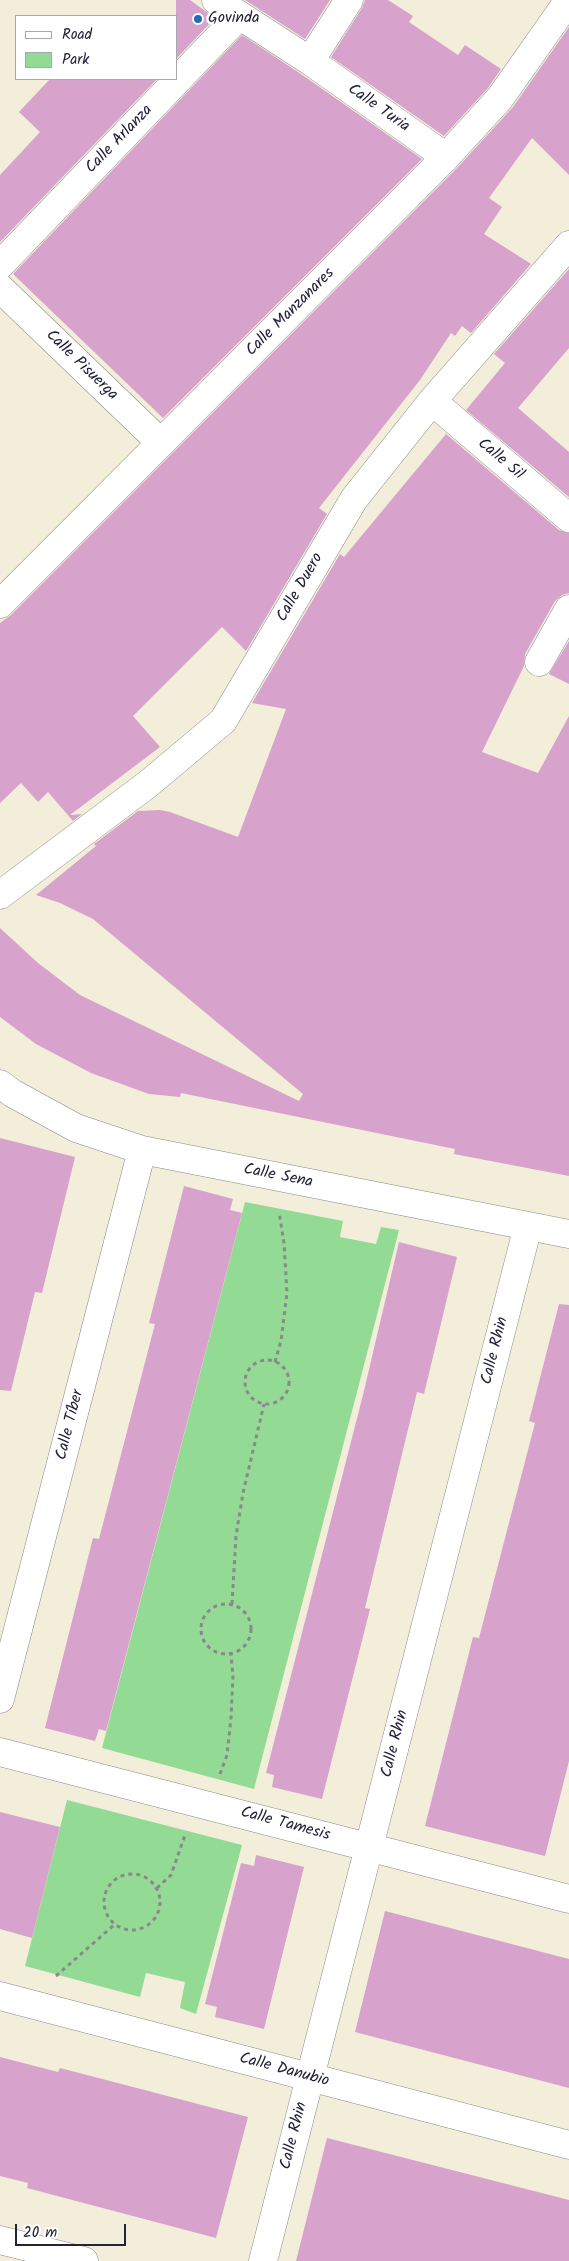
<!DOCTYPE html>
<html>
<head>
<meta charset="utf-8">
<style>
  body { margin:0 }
  #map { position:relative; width:569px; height:2261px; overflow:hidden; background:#f2eed9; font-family:Kalam,sans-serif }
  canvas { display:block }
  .legend { position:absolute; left:15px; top:15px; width:162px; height:65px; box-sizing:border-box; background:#fff; border:1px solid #a7a7b1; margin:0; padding:6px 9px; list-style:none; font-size:15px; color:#22223b }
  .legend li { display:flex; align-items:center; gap:10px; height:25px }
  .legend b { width:25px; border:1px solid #a7a7b1 }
  .scale { position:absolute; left:15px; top:2224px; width:111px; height:22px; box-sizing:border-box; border:2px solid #22223b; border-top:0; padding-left:6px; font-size:15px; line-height:18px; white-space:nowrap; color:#22223b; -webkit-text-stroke:4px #fff; paint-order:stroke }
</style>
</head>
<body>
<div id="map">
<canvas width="569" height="2261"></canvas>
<ul class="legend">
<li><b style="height:6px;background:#fff"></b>Road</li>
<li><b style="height:14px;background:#93db95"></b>Park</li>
</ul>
<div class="scale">20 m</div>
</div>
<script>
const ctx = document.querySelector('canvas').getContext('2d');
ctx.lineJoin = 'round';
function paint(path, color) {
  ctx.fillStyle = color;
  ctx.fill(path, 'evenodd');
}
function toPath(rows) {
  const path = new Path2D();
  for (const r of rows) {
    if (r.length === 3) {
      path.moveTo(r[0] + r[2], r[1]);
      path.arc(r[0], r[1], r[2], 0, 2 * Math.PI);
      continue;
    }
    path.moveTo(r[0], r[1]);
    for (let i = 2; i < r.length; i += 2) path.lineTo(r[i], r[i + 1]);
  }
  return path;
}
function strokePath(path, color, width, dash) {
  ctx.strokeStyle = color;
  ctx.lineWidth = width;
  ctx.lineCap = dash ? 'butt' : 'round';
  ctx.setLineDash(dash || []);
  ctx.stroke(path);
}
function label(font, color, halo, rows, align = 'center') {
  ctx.font = font + ' Kalam,sans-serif';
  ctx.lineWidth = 5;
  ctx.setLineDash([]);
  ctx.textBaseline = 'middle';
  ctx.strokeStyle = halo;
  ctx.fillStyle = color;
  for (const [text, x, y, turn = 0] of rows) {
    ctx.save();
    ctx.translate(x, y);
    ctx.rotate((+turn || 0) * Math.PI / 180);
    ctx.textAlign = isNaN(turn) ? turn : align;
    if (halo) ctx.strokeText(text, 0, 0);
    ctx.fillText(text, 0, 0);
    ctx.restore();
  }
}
const green = toPath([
  [245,1202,343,1221,340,1237,376,1244,381,1227,399,1230,254,1789,102,1748],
  [67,1800,242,1845,196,2014,180,2008,185,1982,146,1973,140,1997,25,1966]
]);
const building = toPath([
  [176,0,190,0,215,18,176,59],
  [245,0,330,0,305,39],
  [365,0,388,0,413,16,409,22,458,55,465,45,501,69,488,88,444,136,331,57,362,8],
  [569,27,569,175,532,138,489,198,502,207,484,234,531,264,471,333,462,326,455,336,451,333,420,380,319,508,327,514,246,651,222,627,133,716,160,747,70,815,82,814,73,821,48,792,38,802,21,783,0,803,0,623,11,615,457,168,513,107],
  [242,35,301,74,422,159,163,418,13,274],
  [50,79,157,79,0,242,0,175,40,132,19,112],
  [569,269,569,348,518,408,569,452,569,497,466,410,505,363,494,354],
  [446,434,559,530,569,533,569,593,562,595,555,601,525,654,524,666,482,752,538,773,569,716,569,1176,454,1154,455,1149,181,1093,180,1097,149,1094,91,1073,36,1044,0,1017,0,928,38,963,80,995,299,1101,303,1094,93,919,60,903,36,895,96,846,94,844,138,811,160,810,170,812,238,837,286,709,252,703,340,554,344,557],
  [569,641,569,684,549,674],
  [0,1138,75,1157,42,1293,35,1292,11,1391,0,1390],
  [184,1186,233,1199,230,1210,242,1213,106,1731,99,1729,95,1741,45,1728,93,1538,99,1539,155,1324,149,1323],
  [399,1242,457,1257,424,1394,417,1392,365,1608,370,1609,322,1799,272,1787,274,1775,266,1773,363,1395],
  [559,1304,569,1305,569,1761,545,1856,425,1826,473,1637,479,1638,535,1423,529,1421],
  [0,1812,60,1827,32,1938,0,1929],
  [256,1855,304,1867,264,2029,215,2017,217,2007,205,2004,241,1863,254,1866],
  [385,1911,569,1959,569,2088,355,2032],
  [0,2057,58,2072,60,2068,248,2117,216,2238,27,2188,28,2183,0,2176],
  [327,2138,569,2200,569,2261,296,2261]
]);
const path = toPath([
  [267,1382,22],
  [275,1362,281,1341,287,1293,284,1243,279,1212],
  [226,1629,25],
  [232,1604,236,1536,243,1493,264,1404],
  [220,1774,227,1755,231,1718,233,1676,231,1655],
  [132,1902,28],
  [157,1888,171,1875,185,1835],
  [56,1976,114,1925]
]);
const minor = toPath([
  [216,0,310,61,446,157],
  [310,61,349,0],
  [0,265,239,16],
  [0,288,161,443],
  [432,401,569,518],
  [0,604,446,157,500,98,564,7],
  [539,662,569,609],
  [0,895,148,784,223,721,354,499,432,401,569,245],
  [0,1084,12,1093,76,1128,142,1150,569,1234],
  [0,1699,142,1150],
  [0,1752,569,1899],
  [0,1996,569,2145],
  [0,2240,84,2261],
  [263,2261,528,1226]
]);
const markers = [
  [198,19,5,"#1f6fb2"]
];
const poiNames = [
  ["Govinda",208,19]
];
const streetNames = [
  ["Calle Turia",378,109,35],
  ["Calle Arlanza",120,140,-46],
  ["Calle Manzanares",291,313,-45],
  ["Calle Pisuerga",81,366,44],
  ["Calle Sil",500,460,40],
  ["Calle Duero",301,588,-60],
  ["Calle Sena",278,1177,11],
  ["Calle Rhin",496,1351,-76],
  ["Calle Tíber",71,1425,-76],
  ["Calle Rhin",396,1744,-76],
  ["Calle Tamesis",285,1825,15],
  ["Calle Danubio",284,2071,15],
  ["Calle Rhin",295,2136,-76]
];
paint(green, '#93db95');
paint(building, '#d7a2cc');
strokePath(minor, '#8a888a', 29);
strokePath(path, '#8a888a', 3, [4, 4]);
strokePath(minor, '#fff', 28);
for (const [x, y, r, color] of markers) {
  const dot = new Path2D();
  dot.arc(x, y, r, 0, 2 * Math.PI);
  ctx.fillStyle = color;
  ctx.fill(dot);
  strokePath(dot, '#fff', 2);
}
label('16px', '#22223b', '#fff', poiNames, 'left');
label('16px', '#22223b', '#fff', streetNames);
</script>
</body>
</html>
